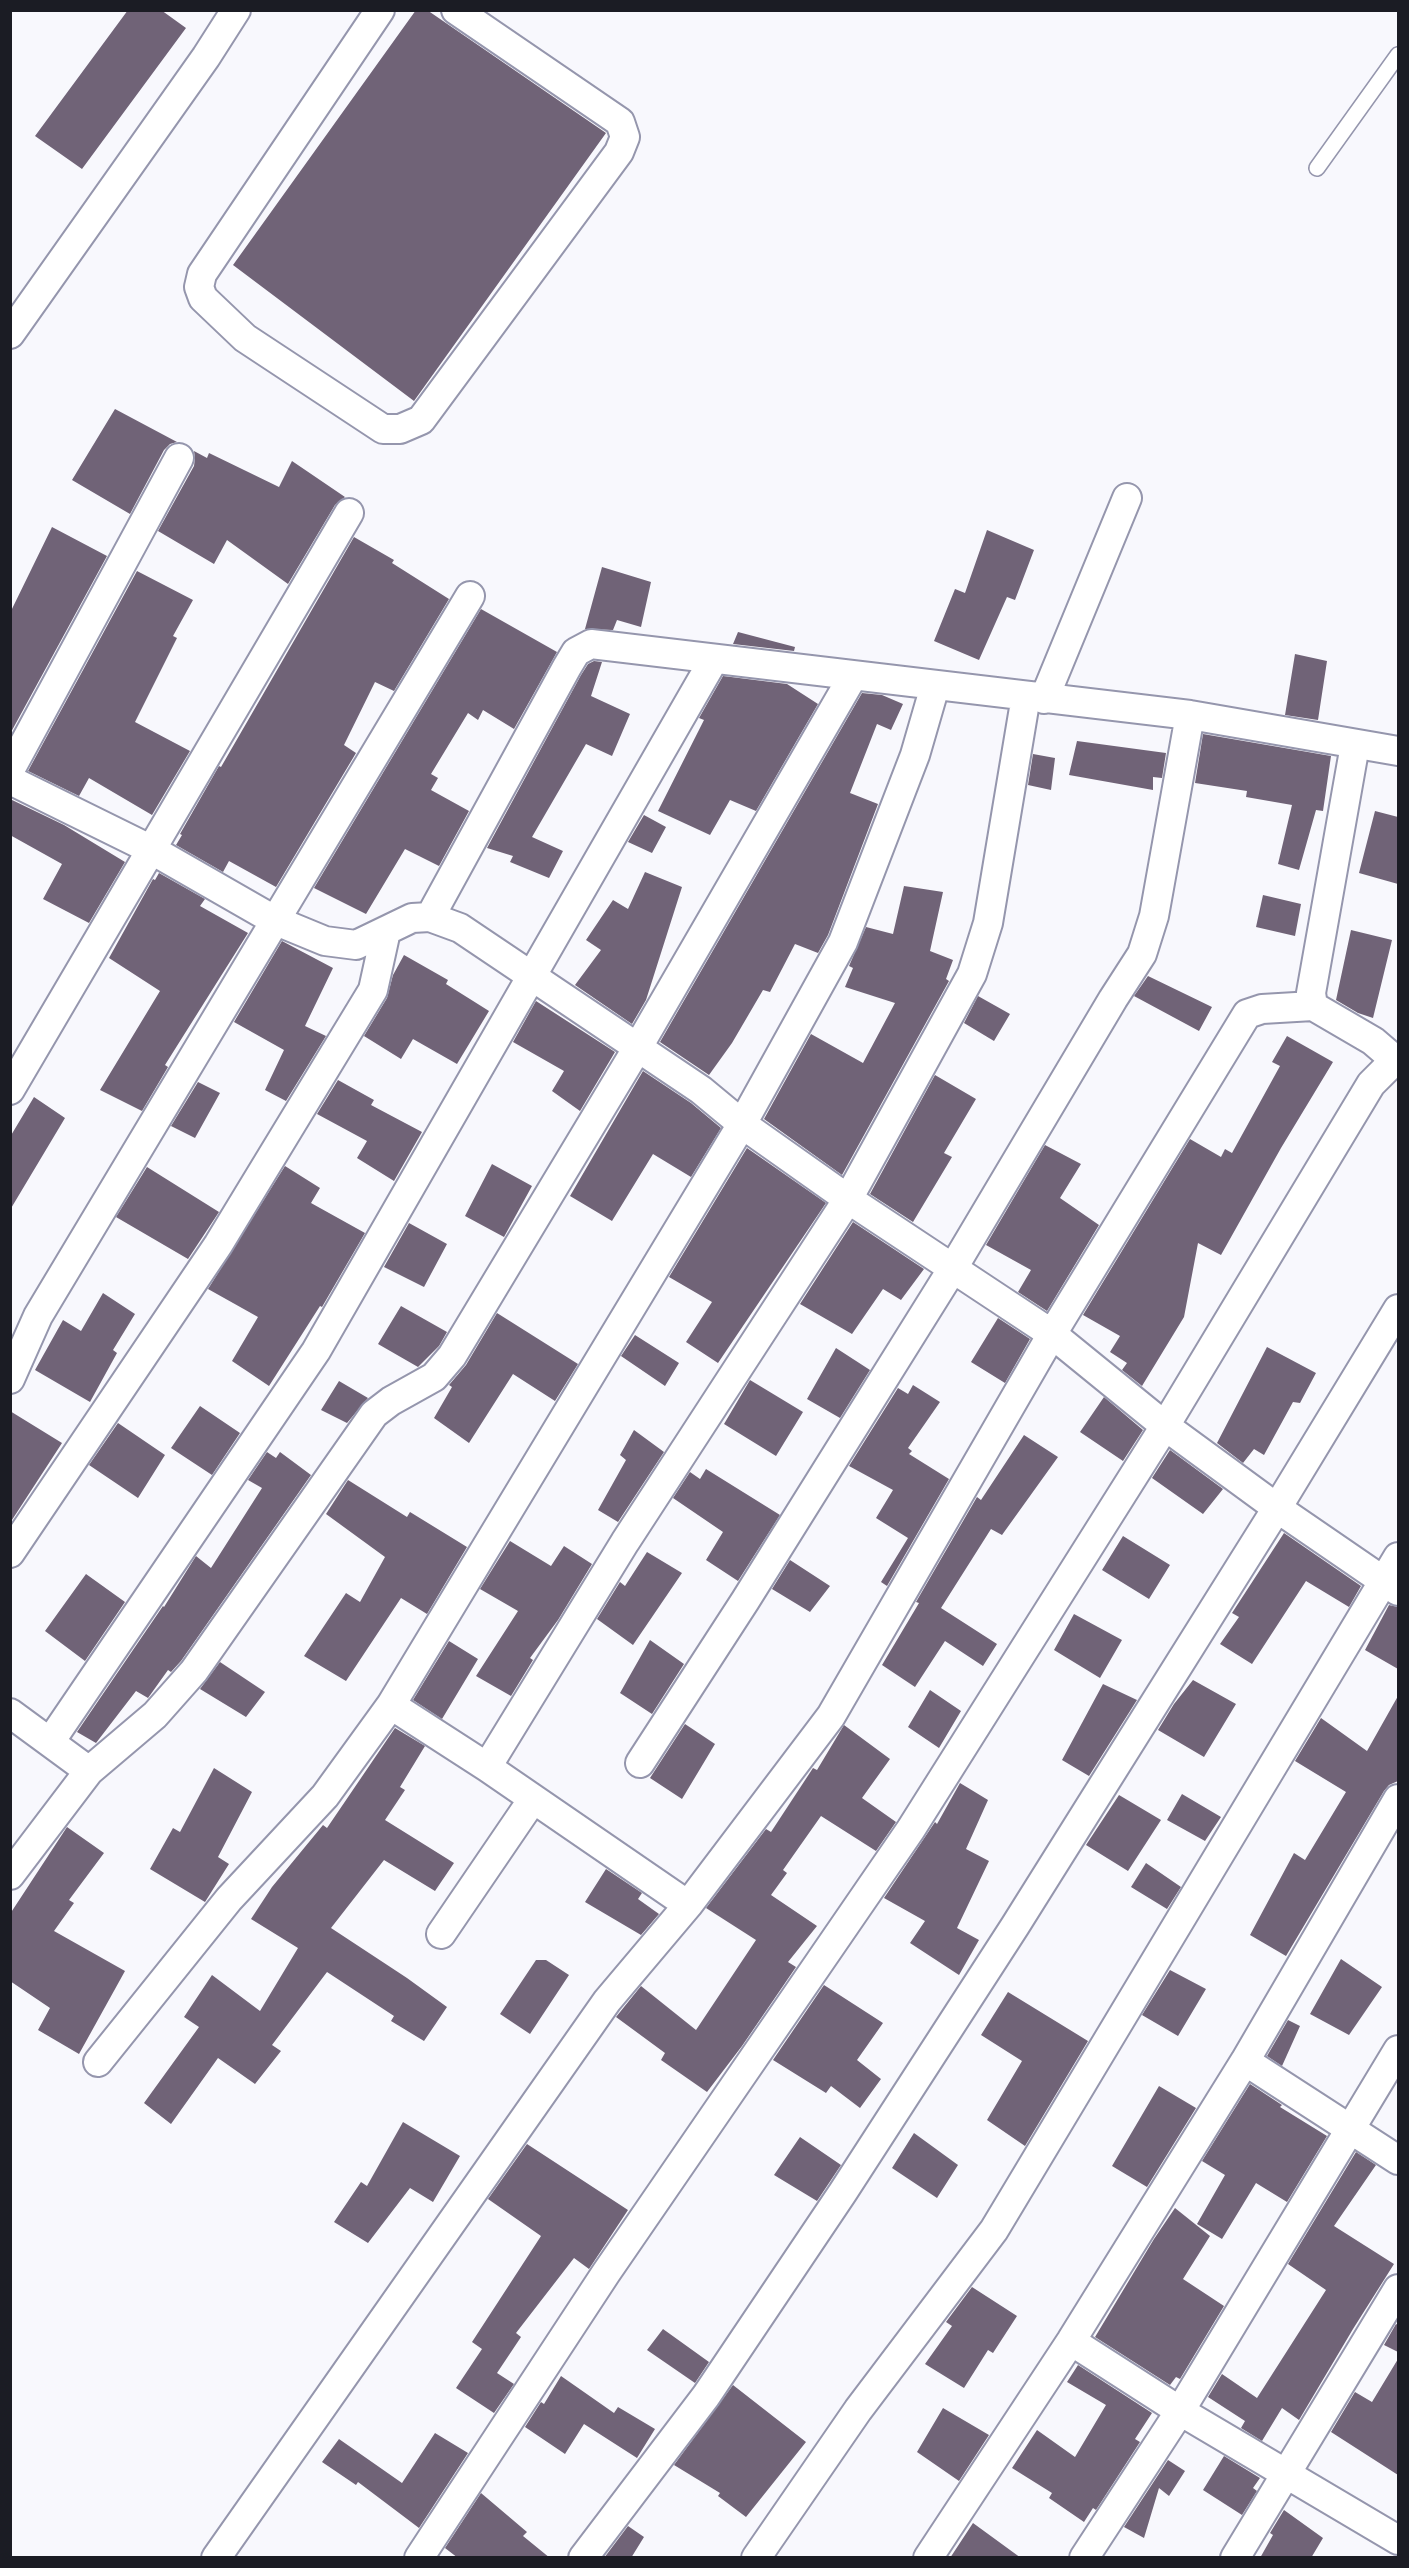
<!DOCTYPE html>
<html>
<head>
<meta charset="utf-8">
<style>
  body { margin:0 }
  #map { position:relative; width:1409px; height:2568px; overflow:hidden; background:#f8f8fd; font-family:Cabin,sans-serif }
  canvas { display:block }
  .frame { position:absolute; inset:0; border:12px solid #1b1c24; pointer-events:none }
</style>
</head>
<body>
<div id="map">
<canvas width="1409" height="2568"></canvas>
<div class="frame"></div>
</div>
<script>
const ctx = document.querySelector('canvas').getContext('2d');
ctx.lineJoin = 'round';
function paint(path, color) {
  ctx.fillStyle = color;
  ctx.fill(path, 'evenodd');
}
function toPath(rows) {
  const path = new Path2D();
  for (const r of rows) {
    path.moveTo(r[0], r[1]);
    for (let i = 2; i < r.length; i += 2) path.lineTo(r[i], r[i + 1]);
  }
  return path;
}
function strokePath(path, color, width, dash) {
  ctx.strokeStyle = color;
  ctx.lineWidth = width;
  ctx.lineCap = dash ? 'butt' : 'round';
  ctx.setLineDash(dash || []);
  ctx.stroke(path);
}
const building = toPath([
  [128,10,161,10,186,28,82,169,35,136],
  [416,10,427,10,606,133,414,401,233,265],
  [115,409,177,442,170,444,164,450,130,514,72,480],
  [194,451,207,458,209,453,279,487,292,461,345,497,335,505,288,584,227,540,214,564,158,531,194,466,195,458],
  [52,527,107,556,10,734,10,613],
  [987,530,1034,550,1015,600,1007,597,979,660,934,641,955,589,965,593],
  [354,537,394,560,392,563,449,599,394,691,375,682,344,745,356,753,276,887,229,861,223,872,176,845,182,835,180,834,219,766,221,767],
  [602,567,651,582,641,627,617,620,613,630,585,629],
  [137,571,193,600,173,636,177,638,135,722,190,751,152,815,89,778,79,796,28,771],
  [481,609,557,652,514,729,483,710,478,720,468,713,431,774,438,778,431,790,469,811,439,866,405,849,366,914,314,888],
  [738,632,795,647,794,651,733,644],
  [1295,654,1327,661,1318,720,1285,715],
  [594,661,602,662,591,696,630,714,612,756,586,744,532,837,563,851,549,878,510,862,513,856,487,848,581,675,588,664],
  [723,676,787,684,818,704,756,811,730,800,710,835,658,811,704,720,699,718],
  [862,693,882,695,903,704,891,730,877,724,850,793,878,804,828,935,818,953,795,944,770,992,763,990,732,1043,709,1075,660,1042],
  [1203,734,1331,756,1323,811,1316,810,1299,870,1278,864,1292,805,1246,797,1247,791,1195,783],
  [1077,741,1166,753,1162,778,1153,777,1153,790,1069,775],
  [1033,754,1055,758,1051,790,1028,785],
  [10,799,64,825,125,862,89,923,43,899,62,864,10,835],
  [1375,811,1398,817,1398,884,1359,873],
  [644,815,666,827,652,853,628,842],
  [645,872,682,887,646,1000,632,1024,575,985,601,950,586,940,613,900,628,909],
  [159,873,205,899,200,906,248,933,165,1065,168,1067,142,1111,100,1090,160,991,109,958,153,879,155,880],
  [904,886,943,892,930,951,953,960,946,979,949,981,842,1175,764,1119,811,1034,863,1063,895,1003,845,987,853,968,849,966,866,927,893,934],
  [1263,895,1301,904,1295,936,1256,927],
  [1351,930,1392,940,1373,1018,1358,1013,1336,1000],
  [282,941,333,968,305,1026,326,1036,286,1101,265,1090,284,1050,234,1022],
  [404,955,448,980,446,984,489,1011,457,1064,413,1039,401,1059,364,1036,387,998,393,975],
  [1148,976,1212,1007,1199,1031,1134,996],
  [978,996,1010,1014,994,1041,964,1023],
  [536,1001,615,1052,580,1111,552,1091,564,1071,513,1042],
  [1287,1036,1333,1062,1281,1148,1221,1255,1198,1243,1184,1317,1142,1386,1122,1370,1127,1363,1110,1352,1120,1336,1083,1315,1190,1139,1221,1157,1225,1149,1232,1153,1280,1066,1272,1062],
  [643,1071,691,1103,721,1128,691,1177,653,1154,612,1221,570,1196],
  [935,1075,976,1099,944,1153,952,1157,913,1222,870,1194],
  [338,1080,374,1100,371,1105,422,1132,394,1181,357,1158,367,1141,317,1114],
  [198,1082,220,1093,195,1138,171,1126],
  [34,1097,65,1118,10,1210,10,1137],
  [1045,1145,1081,1164,1060,1198,1099,1225,1047,1311,1018,1292,1031,1270,986,1245],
  [747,1148,826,1203,718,1363,686,1342,712,1302,669,1277],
  [492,1164,532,1186,504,1237,465,1216],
  [285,1166,320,1188,311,1203,365,1233,322,1307,320,1306,269,1386,232,1361,258,1317,208,1289],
  [147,1167,219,1212,188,1259,116,1217],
  [853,1222,924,1269,901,1300,883,1289,852,1334,800,1304],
  [409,1223,447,1244,424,1287,384,1267],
  [103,1293,135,1314,113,1350,117,1353,90,1402,35,1370,63,1320,81,1331],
  [401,1306,447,1332,439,1346,418,1367,378,1344],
  [497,1313,578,1364,555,1401,513,1374,469,1443,434,1418,452,1387,449,1385,466,1365],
  [998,1318,1030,1339,1005,1383,971,1362],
  [635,1335,679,1363,665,1386,621,1356],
  [1267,1347,1316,1373,1300,1403,1293,1402,1264,1455,1254,1449,1243,1463,1217,1443],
  [836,1348,870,1370,840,1418,807,1399],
  [750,1380,803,1412,776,1456,724,1424],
  [339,1381,368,1398,347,1423,321,1410],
  [913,1385,940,1402,908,1448,912,1451,909,1454,949,1479,887,1586,881,1582,908,1538,876,1518,893,1490,849,1466,898,1388,908,1394],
  [1104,1397,1143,1430,1123,1461,1080,1432],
  [200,1406,240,1433,212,1475,171,1448],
  [10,1411,62,1443,10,1523],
  [118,1423,165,1455,138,1498,89,1465],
  [634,1430,664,1452,618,1522,598,1510,626,1460,620,1455],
  [1024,1435,1058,1457,1002,1535,991,1529,941,1608,997,1644,983,1666,945,1641,915,1687,882,1665,919,1603,916,1602,977,1497,981,1500],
  [1170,1450,1223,1489,1203,1514,1152,1478],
  [267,1452,276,1458,280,1452,311,1475,181,1661,171,1672,168,1670,148,1698,136,1691,96,1743,77,1732,163,1606,164,1607,196,1556,211,1568,262,1488,248,1480],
  [706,1469,780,1515,738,1581,706,1560,723,1532,673,1498,690,1472,700,1479],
  [348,1480,407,1517,410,1512,467,1547,427,1614,401,1598,346,1681,304,1656,346,1593,360,1602,385,1557,326,1514],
  [1284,1533,1361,1586,1349,1607,1306,1581,1252,1664,1220,1644,1239,1617,1232,1613],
  [1123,1536,1170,1565,1149,1599,1102,1570],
  [510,1541,551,1566,564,1546,592,1564,558,1620,530,1658,533,1660,511,1696,476,1676,518,1611,480,1589],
  [647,1552,682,1573,633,1645,597,1619,620,1582,625,1586],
  [790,1560,830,1586,810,1612,772,1589],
  [86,1574,125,1602,85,1661,45,1631],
  [1389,1605,1398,1607,1398,1669,1365,1650],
  [1074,1614,1122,1640,1100,1678,1054,1650],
  [650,1640,684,1664,652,1714,620,1693],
  [449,1641,478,1659,442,1719,413,1700],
  [220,1662,265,1692,246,1717,200,1689],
  [1193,1680,1236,1704,1204,1757,1158,1730,1174,1704],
  [1103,1684,1137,1700,1089,1776,1062,1760],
  [930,1690,961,1711,939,1748,908,1727],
  [1398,1696,1398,1781,1389,1785,1384,1791,1286,1956,1250,1935,1294,1853,1305,1860,1346,1792,1295,1761,1321,1718,1367,1751],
  [685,1724,715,1744,682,1799,650,1778],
  [844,1725,890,1759,862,1798,896,1822,876,1851,821,1816,783,1870,787,1873,771,1895,817,1926,788,1962,796,1967,742,2046,707,2092,661,2060,665,2053,616,2017,641,1986,696,2030,756,1940,706,1908,766,1829,771,1832,813,1768,817,1770],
  [395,1728,425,1746,400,1787,405,1790,385,1820,454,1863,435,1891,384,1860,331,1928,407,1978,447,2007,424,2041,391,2021,394,2016,327,1972,272,2045,281,2051,255,2084,218,2058,171,2124,144,2103,199,2027,184,2017,212,1975,260,2011,298,1948,251,1919,272,1887,323,1825,327,1828],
  [214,1768,252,1792,218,1857,229,1864,205,1902,150,1869,173,1828,180,1832],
  [960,1783,988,1800,966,1849,989,1861,957,1928,979,1940,959,1975,910,1943,925,1921,884,1898,935,1822,937,1824],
  [1182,1794,1221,1817,1205,1841,1167,1820],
  [1119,1795,1161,1820,1128,1871,1086,1845],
  [67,1827,104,1853,69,1900,74,1903,54,1931,125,1971,79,2054,38,2030,50,2008,10,1981,10,1914],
  [1146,1863,1181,1887,1167,1909,1131,1887],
  [606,1869,642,1893,638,1899,659,1914,641,1935,585,1902],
  [1341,1959,1382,1987,1349,2035,1310,2014],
  [536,1960,546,1960,569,1975,530,2034,500,2014],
  [1170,1970,1206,1989,1178,2036,1142,2015],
  [824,1985,883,2023,857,2060,881,2079,860,2108,831,2086,826,2093,773,2060],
  [1008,1992,1088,2041,1025,2146,987,2120,1022,2061,981,2035],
  [1288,2020,1300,2026,1282,2066,1267,2056],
  [1250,2084,1282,2105,1280,2107,1327,2136,1287,2202,1256,2183,1222,2239,1197,2224,1225,2175,1202,2161],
  [1159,2086,1196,2108,1147,2187,1112,2166],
  [403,2122,460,2156,433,2202,410,2188,368,2243,334,2222,361,2182,367,2186],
  [914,2133,958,2165,937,2198,892,2168],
  [800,2137,841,2165,817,2201,774,2175],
  [527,2144,628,2210,589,2269,574,2258,516,2333,521,2337,497,2373,514,2384,494,2413,456,2388,482,2349,472,2342,541,2236,488,2199],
  [1356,2152,1376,2165,1334,2226,1394,2264,1353,2329,1299,2420,1282,2408,1262,2441,1241,2428,1245,2421,1208,2397,1222,2374,1257,2398,1326,2290,1288,2264],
  [1175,2208,1210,2236,1183,2279,1224,2306,1180,2379,1176,2377,1170,2385,1095,2337,1154,2239],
  [972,2287,1017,2316,993,2353,988,2350,964,2388,925,2364,952,2326,946,2322],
  [1396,2324,1398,2325,1398,2352,1384,2345],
  [663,2329,709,2362,695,2383,647,2350],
  [1398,2359,1398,2475,1331,2432,1355,2392,1372,2402],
  [1078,2365,1152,2413,1135,2439,1140,2442,1096,2510,1093,2508,1084,2522,1049,2498,1052,2493,1012,2468,1037,2430,1075,2457,1106,2405,1067,2382],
  [561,2376,614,2413,618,2407,655,2429,637,2458,584,2424,565,2454,525,2427,541,2402,544,2404],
  [733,2385,806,2442,746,2517,718,2496,720,2493,674,2465],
  [943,2408,989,2435,959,2481,917,2452],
  [435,2433,468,2453,419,2528,358,2482,356,2485,322,2462,339,2439,402,2483],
  [1224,2456,1260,2478,1253,2488,1257,2491,1242,2515,1203,2490],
  [1168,2460,1185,2471,1169,2496,1159,2488,1144,2538,1124,2527],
  [481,2493,527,2532,523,2536,550,2558,458,2558,445,2548],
  [1284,2510,1323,2538,1311,2558,1260,2558,1273,2535,1270,2533],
  [973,2523,1021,2558,950,2558],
  [628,2526,644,2537,631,2558,604,2558]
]);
const service = toPath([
  [1317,168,1398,55]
]);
const minor = toPath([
  [380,10,202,274,199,287,203,298,245,338,383,429,400,429,421,420,619,152,625,137,620,122,456,10],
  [10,334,206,57,236,10],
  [1044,699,1127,498],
  [1355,745,1311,993,1313,1006,1373,1041,1394,1059],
  [10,770,179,458],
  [10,780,152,850,274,920,325,941,356,945,412,918,430,917,460,928,701,1090,742,1124,848,1199,1052,1334,1165,1426,1277,1508,1398,1591],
  [430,917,567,667,576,652,591,644,1190,715,1398,751],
  [10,1090,349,513],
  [10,1379,38,1316,470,596],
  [10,1553,218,1245,373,990,386,931],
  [391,1705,487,1767,688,1905],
  [10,1713,89,1771],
  [50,1742,316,1351,714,659],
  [640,1763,745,1601,953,1268,1113,999,1142,954,1154,916,1190,715],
  [487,1767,625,1542,848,1199,972,974,988,923,1026,696],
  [10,1875,89,1771,155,1715,194,1671,374,1414,391,1401,434,1377,452,1356,638,1047,853,676],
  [441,1934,533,1799],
  [1245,2061,1398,2160],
  [98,2062,229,1899,325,1796,391,1705,742,1124,843,942,915,755,935,686],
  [1071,2341,1180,2411,1398,2540],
  [216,2558,607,2001,688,1905,831,1716,1052,1334,1247,1014,1262,1009,1313,1006],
  [419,2558,606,2273,911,1829,1165,1426,1371,1084,1398,1057],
  [583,2558,706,2396,843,2192,1015,1926,1277,1508,1398,1309],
  [756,2558,858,2410,994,2230,1398,1557],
  [928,2558,1071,2341,1245,2061,1398,1799],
  [1084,2558,1180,2411,1398,2050],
  [1235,2558,1398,2289]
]);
paint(building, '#706377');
strokePath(service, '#9596ad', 18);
strokePath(minor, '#9596ad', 32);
strokePath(service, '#fff', 15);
strokePath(minor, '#fff', 28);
</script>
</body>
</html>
